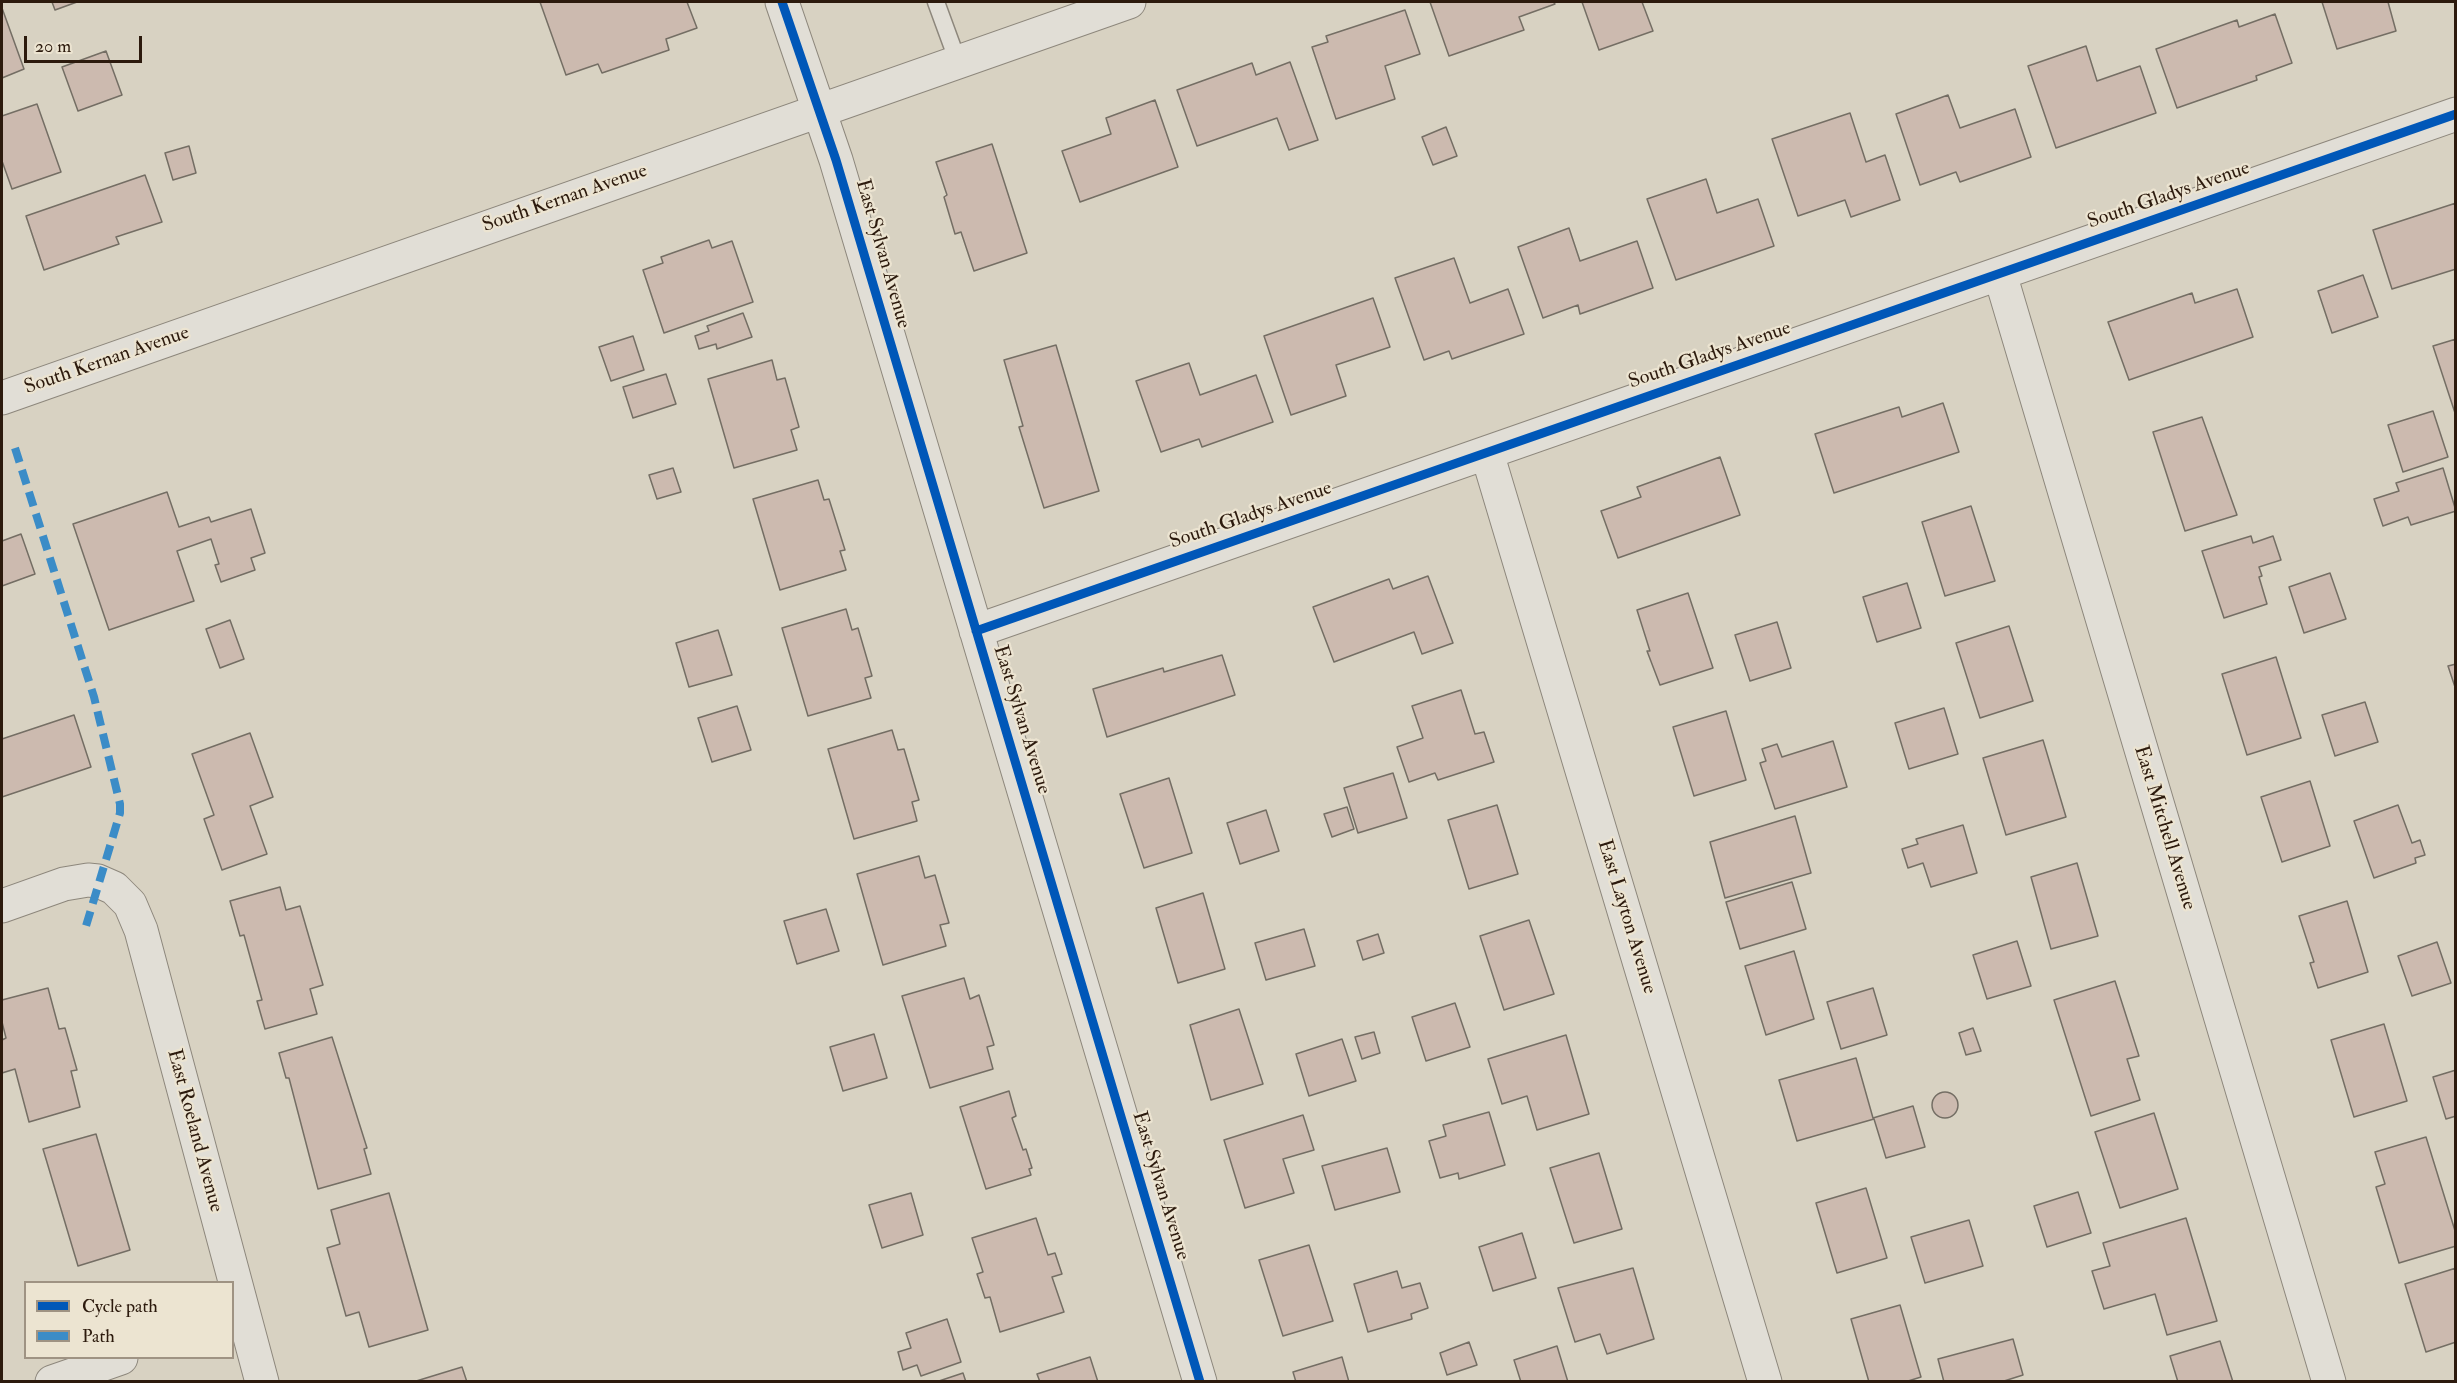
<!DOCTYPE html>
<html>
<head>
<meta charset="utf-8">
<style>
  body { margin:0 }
  #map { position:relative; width:2457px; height:1383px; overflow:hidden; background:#d8d2c2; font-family:"IM FELL Double Pica",serif }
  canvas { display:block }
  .frame { position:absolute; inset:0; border:3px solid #2c1a0d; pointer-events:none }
  .legend { position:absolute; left:24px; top:1281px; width:210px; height:78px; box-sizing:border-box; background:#ece4d1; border:2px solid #9f9383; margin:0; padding:8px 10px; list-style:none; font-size:18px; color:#2c1a0d }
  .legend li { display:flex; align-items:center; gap:12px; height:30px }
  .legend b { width:30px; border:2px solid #9f9383 }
  .scale { position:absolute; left:24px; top:36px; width:118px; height:27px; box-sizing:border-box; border:3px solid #2c1a0d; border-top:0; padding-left:8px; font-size:18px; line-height:21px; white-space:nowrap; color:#2c1a0d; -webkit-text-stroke:4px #ece4d1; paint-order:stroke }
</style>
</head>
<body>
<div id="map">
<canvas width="2457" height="1383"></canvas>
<div class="frame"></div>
<ul class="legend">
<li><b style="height:8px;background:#0057b8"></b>Cycle path</li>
<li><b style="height:8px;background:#3b8cc7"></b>Path</li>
</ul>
<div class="scale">20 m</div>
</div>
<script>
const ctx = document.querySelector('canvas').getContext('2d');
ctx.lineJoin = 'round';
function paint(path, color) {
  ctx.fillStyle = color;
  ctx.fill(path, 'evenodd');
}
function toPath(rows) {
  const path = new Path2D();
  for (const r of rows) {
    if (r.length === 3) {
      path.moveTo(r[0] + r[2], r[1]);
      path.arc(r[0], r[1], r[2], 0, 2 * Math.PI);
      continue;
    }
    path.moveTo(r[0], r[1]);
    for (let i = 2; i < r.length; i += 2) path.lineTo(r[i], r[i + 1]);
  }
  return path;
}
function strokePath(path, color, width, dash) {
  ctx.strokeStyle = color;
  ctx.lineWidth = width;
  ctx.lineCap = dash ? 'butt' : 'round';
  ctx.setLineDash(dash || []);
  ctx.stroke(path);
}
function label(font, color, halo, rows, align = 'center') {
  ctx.font = font + ' "IM FELL Double Pica",serif';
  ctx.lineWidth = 4.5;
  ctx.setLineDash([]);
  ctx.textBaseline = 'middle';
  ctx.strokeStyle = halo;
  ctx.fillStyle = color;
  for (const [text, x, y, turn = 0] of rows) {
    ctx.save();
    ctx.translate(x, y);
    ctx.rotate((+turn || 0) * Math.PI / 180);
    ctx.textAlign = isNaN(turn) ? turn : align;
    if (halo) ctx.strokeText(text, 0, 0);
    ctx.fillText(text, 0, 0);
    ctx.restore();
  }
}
const building = toPath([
  [52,2,77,2,55,10,52,2],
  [540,2,687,2,697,28,666,39,669,50,602,73,598,64,566,75,540,2],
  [1430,2,1553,2,1555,4,1519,17,1524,30,1449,56,1430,2],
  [1582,2,1642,2,1653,31,1599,50,1582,2],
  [2322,2,2388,2,2396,31,2337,49,2322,2],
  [2,8,24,69,2,78,2,8],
  [1405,10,1420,54,1385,66,1395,99,1336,119,1312,47,1328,42,1326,36,1405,10],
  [2275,14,2292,63,2256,76,2257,80,2177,108,2156,49,2237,20,2239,27,2275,14],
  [2086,46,2097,81,2140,66,2156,113,2056,148,2028,66,2086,46],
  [106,51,122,95,78,111,62,67,106,51],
  [1290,62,1318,140,1289,150,1277,118,1197,146,1177,90,1252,63,1256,75,1290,62],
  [1948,95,1960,128,2015,109,2031,157,1960,182,1956,172,1920,185,1896,114,1948,95],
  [1155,100,1178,167,1080,202,1062,151,1111,134,1106,118,1155,100],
  [37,104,61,172,12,189,2,161,2,116,37,104],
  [1850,113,1866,162,1885,155,1900,200,1851,217,1845,200,1798,216,1772,139,1850,113],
  [1446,127,1457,156,1433,165,1422,137,1446,127],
  [992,144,1027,253,974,271,961,232,955,234,944,197,947,195,936,162,992,144],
  [189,146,196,173,173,180,165,153,189,146],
  [145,175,162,222,116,237,119,244,44,270,26,216,145,175],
  [1706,179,1717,213,1758,199,1774,246,1676,280,1647,199,1706,179],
  [2456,203,2456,269,2392,289,2373,230,2456,203],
  [1569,228,1580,261,1637,241,1653,288,1580,314,1578,305,1543,318,1518,247,1569,228],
  [709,240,712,248,732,241,753,302,664,333,643,270,663,263,661,257,709,240],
  [1454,258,1470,303,1508,289,1524,334,1452,359,1449,351,1424,360,1395,278,1454,258],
  [2363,275,2378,317,2332,333,2318,291,2363,275],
  [2237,289,2253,337,2129,380,2108,322,2192,293,2195,303,2237,289],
  [1373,298,1390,347,1336,365,1346,396,1291,415,1264,336,1373,298],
  [743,313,752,337,717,349,716,344,699,349,695,336,709,331,707,326,743,313],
  [633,336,644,370,611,381,599,347,633,336],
  [2456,339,2456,416,2433,346,2456,339],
  [1056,345,1099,491,1044,508,1019,427,1023,426,1004,360,1056,345],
  [772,360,777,380,785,378,799,427,791,430,797,450,734,468,708,379,772,360],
  [1189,363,1200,395,1256,375,1273,422,1202,447,1199,439,1161,452,1136,381,1189,363],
  [666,374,676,404,633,418,623,387,666,374],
  [1943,403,1959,452,1834,493,1815,434,1899,407,1902,417,1943,403],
  [2433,411,2448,457,2403,472,2388,425,2433,411],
  [2202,417,2237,515,2185,531,2153,432,2202,417],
  [1720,457,1740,515,1618,558,1601,511,1641,497,1637,487,1720,457],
  [673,468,681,492,657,499,649,475,673,468],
  [2443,468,2456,511,2411,525,2408,517,2383,526,2374,499,2399,491,2396,483,2443,468],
  [818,480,824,500,829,499,845,550,840,551,846,570,780,590,753,499,818,480],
  [167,492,179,527,209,517,211,522,251,509,265,553,251,558,255,570,221,582,215,565,219,564,211,539,177,551,194,601,109,630,73,524,167,492],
  [1971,506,1995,581,1945,596,1922,522,1971,506],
  [21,534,35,574,2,586,2,541,21,534],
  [2251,536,2253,543,2273,536,2281,560,2259,567,2262,576,2259,577,2267,604,2224,618,2202,551,2251,536],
  [2330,573,2346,619,2304,633,2289,587,2330,573],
  [1428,576,1453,643,1422,654,1414,632,1334,662,1313,607,1389,579,1393,589,1428,576],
  [1907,583,1921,628,1877,642,1863,597,1907,583],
  [1688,593,1713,668,1660,685,1647,651,1650,651,1637,610,1688,593],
  [846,609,852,630,858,628,872,676,865,678,871,698,808,716,782,628,846,609],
  [230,620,244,659,220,668,206,629,230,620],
  [1777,622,1791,668,1750,681,1735,635,1777,622],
  [2009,626,2033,701,1980,718,1956,643,2009,626],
  [718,630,732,675,689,687,676,643,718,630],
  [1222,655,1235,695,1107,737,1093,689,1163,668,1164,672,1222,655],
  [2276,657,2301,738,2247,755,2222,674,2276,657],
  [2456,664,2456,690,2448,666,2456,664],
  [1461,690,1475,734,1484,732,1494,762,1438,780,1435,773,1409,782,1397,747,1423,738,1412,706,1461,690],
  [2365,702,2378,742,2335,756,2322,715,2365,702],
  [737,706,751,750,712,762,698,718,737,706],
  [1944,708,1958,754,1909,769,1895,723,1944,708],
  [1726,711,1746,780,1694,796,1673,727,1726,711],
  [74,715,91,767,2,797,2,739,74,715],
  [892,730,898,750,904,749,919,800,912,802,917,821,854,839,828,749,892,730],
  [250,733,273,797,250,806,267,854,222,870,204,819,214,815,192,754,250,733],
  [2043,740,2066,817,2006,835,1983,758,2043,740],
  [1833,741,1847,787,1775,809,1760,763,1766,761,1762,749,1777,744,1782,757,1833,741],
  [1393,773,1407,818,1358,833,1344,788,1393,773],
  [1169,778,1192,853,1144,868,1120,794,1169,778],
  [2310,781,2330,846,2282,862,2261,797,2310,781],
  [1497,805,1518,874,1469,889,1448,820,1497,805],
  [2398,805,2412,843,2420,840,2425,855,2415,858,2416,863,2374,878,2354,821,2398,805],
  [1347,807,1354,829,1332,837,1324,814,1347,807],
  [1266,810,1279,851,1240,864,1227,823,1266,810],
  [1795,816,1811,873,1725,898,1710,842,1795,816],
  [1963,825,1977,873,1931,887,1923,863,1908,868,1902,849,1918,844,1916,839,1963,825],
  [919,856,925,878,935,875,949,923,940,925,946,946,883,965,857,874,919,856],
  [2077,863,2098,936,2051,949,2031,877,2077,863],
  [1792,882,1806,929,1740,949,1726,902,1792,882],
  [280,887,286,910,300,906,323,985,310,989,317,1014,265,1029,257,1001,262,1000,244,935,240,936,230,901,280,887],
  [1203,893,1225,969,1178,983,1156,908,1203,893],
  [2347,901,2368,972,2318,988,2310,963,2314,962,2299,916,2347,901],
  [826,909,839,951,797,964,784,921,826,909],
  [1529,920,1554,994,1504,1010,1480,936,1529,920],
  [1304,929,1315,966,1266,980,1255,943,1304,929],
  [1378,934,1384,953,1363,960,1357,941,1378,934],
  [2017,941,2031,986,1987,999,1973,955,2017,941],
  [2437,942,2451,983,2412,996,2398,956,2437,942],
  [1794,951,1814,1019,1766,1035,1745,966,1794,951],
  [964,978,970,999,979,995,994,1045,987,1047,993,1069,930,1088,902,996,964,978],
  [2115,981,2139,1056,2127,1059,2140,1100,2091,1116,2054,1000,2115,981],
  [48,988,59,1029,65,1028,77,1070,71,1071,80,1107,29,1122,15,1069,2,1073,2,1040,6,1038,2,1022,2,1000,48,988],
  [1873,988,1887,1035,1841,1049,1827,1002,1873,988],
  [1455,1003,1470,1047,1426,1061,1412,1017,1455,1003],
  [1239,1009,1263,1084,1211,1100,1190,1025,1239,1009],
  [2384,1024,2407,1101,2354,1117,2331,1040,2384,1024],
  [1973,1028,1981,1051,1966,1055,1959,1033,1973,1028],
  [1374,1032,1380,1053,1362,1059,1355,1037,1374,1032],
  [874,1034,887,1078,843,1091,830,1047,874,1034],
  [1566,1035,1589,1114,1537,1130,1527,1096,1502,1104,1488,1059,1566,1035],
  [332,1037,367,1148,364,1149,371,1174,318,1189,289,1078,286,1078,279,1053,332,1037],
  [1342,1039,1356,1081,1309,1096,1296,1054,1342,1039],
  [1856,1058,1873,1118,1913,1106,1925,1147,1886,1158,1874,1119,1797,1141,1779,1080,1856,1058],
  [2456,1070,2456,1116,2446,1119,2433,1077,2456,1070],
  [1009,1091,1016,1116,1012,1118,1023,1150,1026,1149,1032,1168,1029,1169,1031,1175,986,1189,960,1107,1009,1091],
  [1945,1105,13],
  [1489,1112,1505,1165,1459,1179,1458,1173,1440,1178,1429,1141,1446,1136,1443,1125,1489,1112],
  [2154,1113,2178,1189,2120,1208,2095,1132,2154,1113],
  [1303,1115,1314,1150,1283,1159,1294,1193,1245,1208,1224,1140,1303,1115],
  [96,1134,130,1250,78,1266,43,1149,96,1134],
  [2426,1137,2456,1234,2456,1246,2399,1263,2376,1187,2385,1184,2375,1152,2426,1137],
  [1387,1148,1400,1192,1335,1210,1322,1166,1387,1148],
  [1599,1153,1622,1229,1574,1243,1550,1168,1599,1153],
  [1866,1188,1887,1258,1837,1273,1816,1203,1866,1188],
  [2078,1192,2091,1233,2047,1247,2034,1206,2078,1192],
  [389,1193,428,1330,369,1347,359,1312,346,1316,327,1248,340,1244,331,1210,389,1193],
  [911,1193,923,1235,882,1248,869,1205,911,1193],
  [1036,1218,1048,1255,1055,1253,1062,1274,1052,1277,1064,1312,1000,1332,990,1297,985,1298,977,1274,983,1272,972,1238,1036,1218],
  [2186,1218,2217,1321,2167,1335,2155,1294,2104,1309,2092,1271,2110,1266,2103,1243,2186,1218],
  [1969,1220,1983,1266,1925,1283,1911,1237,1969,1220],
  [1522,1233,1536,1278,1493,1291,1479,1247,1522,1233],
  [1309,1245,1333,1321,1283,1336,1259,1260,1309,1245],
  [1633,1268,1654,1339,1607,1354,1600,1334,1575,1342,1558,1288,1633,1268],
  [2456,1268,2456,1342,2426,1352,2405,1284,2456,1268],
  [1397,1271,1402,1288,1420,1283,1428,1308,1411,1314,1412,1319,1368,1332,1354,1284,1397,1271],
  [1900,1305,1921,1377,1905,1382,1869,1382,1851,1319,1900,1305],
  [947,1319,961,1362,921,1376,917,1365,903,1370,898,1352,911,1348,906,1333,947,1319],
  [2013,1339,2023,1375,2001,1382,1944,1382,1938,1359,2013,1339],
  [2220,1341,2233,1382,2178,1382,2170,1356,2220,1341],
  [1469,1342,1477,1365,1447,1375,1440,1353,1469,1342],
  [1557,1346,1568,1382,1521,1382,1514,1360,1557,1346],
  [1090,1357,1098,1382,1040,1382,1037,1374,1090,1357],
  [1342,1357,1349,1382,1296,1382,1293,1372,1342,1357],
  [462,1367,467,1382,413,1382,462,1367],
  [963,1373,966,1382,936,1382,963,1373]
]);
const service = toPath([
  [936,2,958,62]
]);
const minor = toPath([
  [782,2,836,160,1200,1382],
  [2000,274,2329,1382],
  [2,398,1129,2],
  [1487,453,1765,1382],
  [976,631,2456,114],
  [2,906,64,884,88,880,98,881,114,888,130,904,141,930,262,1382],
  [52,1382,121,1358]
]);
const quiet = toPath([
  [15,448,94,697,120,804,120,813,86,926]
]);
const cycleway = toPath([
  [782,2,836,160,1200,1382],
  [976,631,2456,114]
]);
const streetNames = [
  ["South Gladys Avenue",2169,196,-19],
  ["South Kernan Avenue",565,199,-19],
  ["East Sylvan Avenue",882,254,74],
  ["South Gladys Avenue",1710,356,-19],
  ["South Kernan Avenue",107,361,-19],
  ["South Gladys Avenue",1251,516,-19],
  ["East Sylvan Avenue",1021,720,73],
  ["East Mitchell Avenue",2164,828,73],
  ["East Layton Avenue",1626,917,73],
  ["East Roeland Avenue",194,1131,75],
  ["East Sylvan Avenue",1160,1186,73]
];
paint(building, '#ccbaaf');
strokePath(building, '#746e64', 1.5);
strokePath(service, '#8d877c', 19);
strokePath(minor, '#8d877c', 35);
strokePath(service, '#e1ded6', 16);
strokePath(minor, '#e1ded6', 33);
strokePath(quiet, '#3b8cc7', 8, [15, 8]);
strokePath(cycleway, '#0057b8', 9);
label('20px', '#2c1a0d', '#ece4d1', streetNames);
</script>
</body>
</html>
